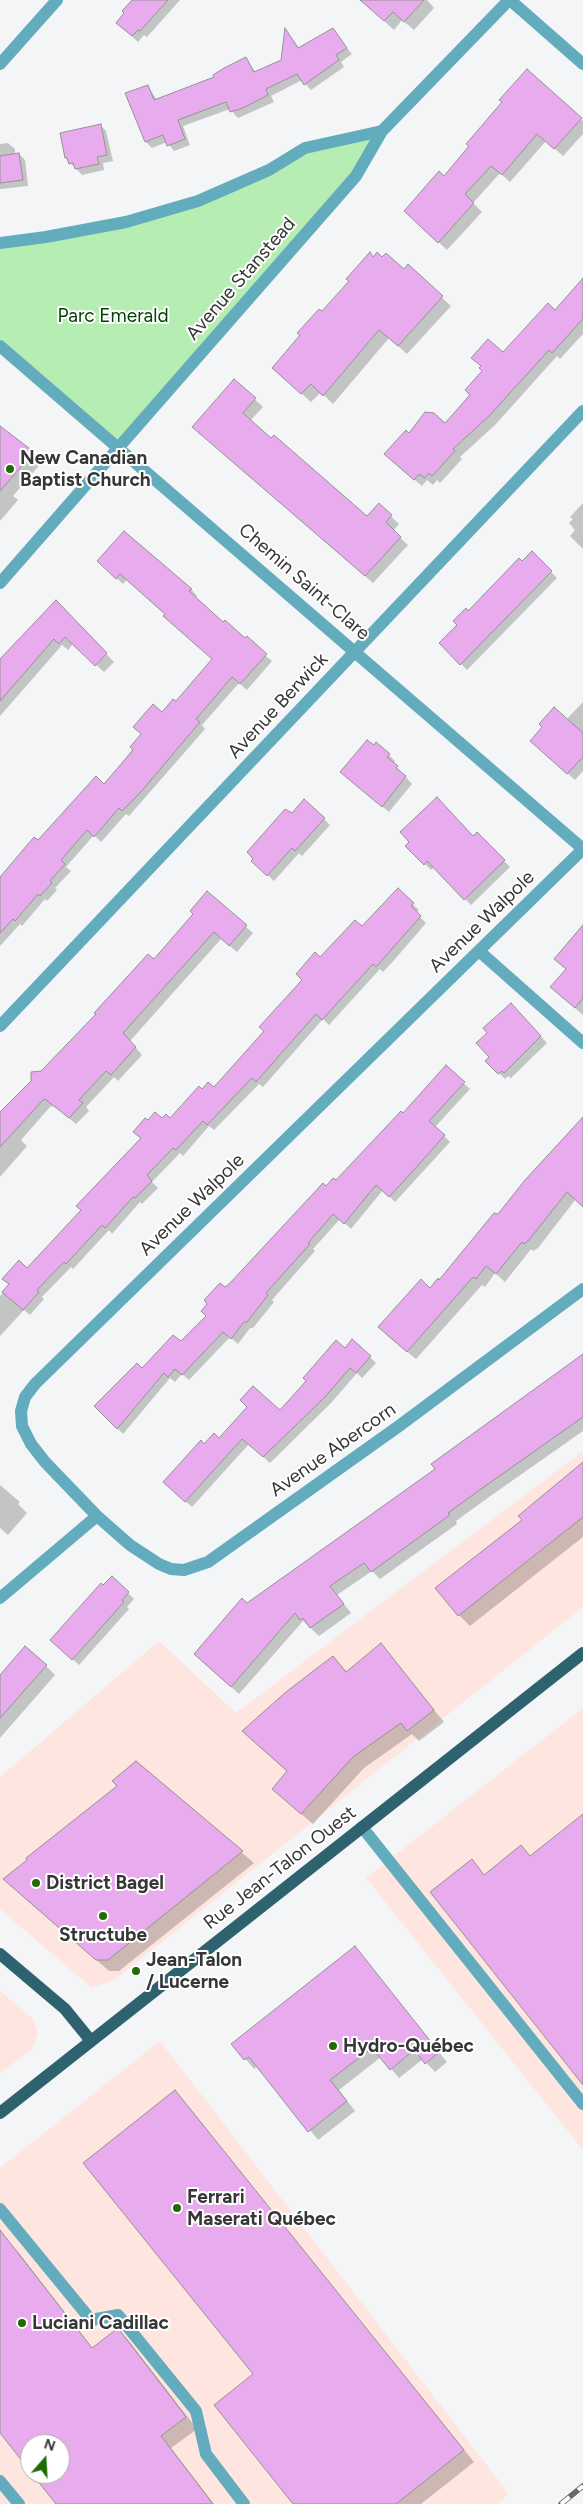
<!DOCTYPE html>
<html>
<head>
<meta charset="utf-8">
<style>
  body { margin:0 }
  #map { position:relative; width:583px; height:2504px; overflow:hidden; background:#f4f5f6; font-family:Figtree,sans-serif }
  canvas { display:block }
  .north { position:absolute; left:20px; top:2434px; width:50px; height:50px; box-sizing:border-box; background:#fff; border:1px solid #afafaf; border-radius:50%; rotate:19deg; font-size:14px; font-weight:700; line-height:20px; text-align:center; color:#363636 }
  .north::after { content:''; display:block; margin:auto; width:18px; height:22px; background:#226a04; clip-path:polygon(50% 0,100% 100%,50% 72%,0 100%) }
</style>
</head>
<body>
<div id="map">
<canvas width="583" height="2504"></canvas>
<div class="north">N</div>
</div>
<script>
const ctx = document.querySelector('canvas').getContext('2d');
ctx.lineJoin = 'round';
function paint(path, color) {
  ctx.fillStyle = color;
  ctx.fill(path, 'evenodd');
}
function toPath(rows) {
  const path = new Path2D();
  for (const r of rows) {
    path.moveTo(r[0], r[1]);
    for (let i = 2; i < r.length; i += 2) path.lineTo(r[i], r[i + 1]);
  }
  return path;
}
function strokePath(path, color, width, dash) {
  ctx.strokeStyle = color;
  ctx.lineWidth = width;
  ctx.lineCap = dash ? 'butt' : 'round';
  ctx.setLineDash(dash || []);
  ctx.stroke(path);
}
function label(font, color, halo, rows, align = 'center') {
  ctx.font = font + ' Figtree,sans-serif';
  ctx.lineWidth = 4;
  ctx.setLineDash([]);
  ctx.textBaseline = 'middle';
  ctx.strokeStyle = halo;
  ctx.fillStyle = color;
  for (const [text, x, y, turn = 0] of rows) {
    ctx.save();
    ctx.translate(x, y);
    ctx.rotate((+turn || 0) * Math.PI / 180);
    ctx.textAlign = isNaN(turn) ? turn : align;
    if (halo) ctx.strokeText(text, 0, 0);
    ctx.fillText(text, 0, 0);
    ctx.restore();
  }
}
const commercial = toPath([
  [583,1451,583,1607,114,1980,92,1988,0,1909,0,1777,159,1641,236,1713],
  [583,1708,583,2150,366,1878],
  [0,1991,34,2020,38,2034,32,2049,0,2073],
  [160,2041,509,2494,497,2504,0,2504,0,2168],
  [30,2444,60,2444,60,2474,30,2474]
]);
const green = toPath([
  [382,131,356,176,119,448,0,339,0,243,198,201,305,148]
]);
const shadow = toPath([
  [133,0,180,0,147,37,144,35,138,42,124,29],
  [361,0,427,0,434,8,414,30,402,20,394,30],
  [332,30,352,54,341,62,344,67,311,90,302,80,271,96,274,102,238,118,230,109,183,126,190,145,174,151,167,142,152,148,146,142,148,86,157,100,215,77,246,59,256,73,282,60,286,31,300,49],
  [527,71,583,121,583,134,563,156,546,141,510,182,500,173,473,203,482,212,447,250,414,219],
  [100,125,106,131,113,161,103,163,104,170,82,175,66,158],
  [8,143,15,149,15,155,19,154,25,160,28,186,0,189,0,144],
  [374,258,382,259,404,271,408,266,451,306,407,354,389,338,333,404,321,392,311,402,283,377,322,313],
  [583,280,583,334,560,359,557,356,496,424,460,457,462,459,440,483,437,480,433,485,427,480,422,486,393,462,409,434,445,424,503,354,555,312],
  [234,380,263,407,250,421,367,517,379,505,399,524,393,531,408,545,373,583,201,434],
  [0,428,14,440,16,438,42,462,13,496,18,500,0,521],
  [583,503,583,549,570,536,575,530,569,523,573,519,570,517],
  [532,553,557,578,467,670,441,643,469,613],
  [105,567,191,589,197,596,195,598,224,623,272,661,247,690,239,683,202,725,205,729,129,816,126,814,101,842,94,835,66,867,71,871,55,888,57,890,47,901,45,899,22,926,20,924,0,946,0,889,38,842,104,785,162,713,176,703,214,660,127,579,123,584],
  [56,602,114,662,104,672,73,644,68,650,62,645,0,716,0,662],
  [583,702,583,771,575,780,539,748],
  [389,755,395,761,393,763,412,784,389,812,348,778],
  [292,815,324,819,330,825,302,856,299,853,274,881,259,867,255,859],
  [477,834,510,867,471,905,434,867,431,870,407,846,473,837],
  [398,890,419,910,416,913,426,923,396,958,383,972,380,969,329,1025,323,1019,263,1087,259,1084,214,1130,209,1126,183,1156,180,1153,152,1182,158,1188,142,1204,140,1202,112,1234,109,1230,73,1269,71,1267,42,1297,44,1299,30,1315,24,1310,0,1336,0,1296,82,1211,142,1139,148,1122,170,1119,202,1091,214,1089,265,1031,320,958,362,928],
  [207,893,253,933,237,952,221,939,130,1041,142,1055,118,1081,114,1077,86,1107,89,1111,76,1124,54,1106,50,1107,21,1140,27,1146,0,1177,0,1114,154,961,194,914],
  [579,929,583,933,583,1015,561,996,567,970,555,958],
  [517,1011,547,1043,511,1078,508,1076,505,1079,499,1073],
  [446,1067,470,1089,435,1127,450,1142,395,1202,383,1190,351,1229,340,1219,313,1249,315,1251,272,1300,274,1302,253,1328,250,1328,238,1344,230,1337,189,1380,182,1374,175,1382,170,1378,123,1434,96,1406,181,1343,207,1316,225,1289,403,1115],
  [583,1119,583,1206,576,1199,538,1248,533,1251,531,1249,505,1282,495,1273,485,1287,482,1285,416,1359,388,1336,439,1282],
  [345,1350,370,1357,376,1363,362,1378,357,1373,331,1403,270,1463,249,1444,192,1507,171,1488,205,1445,280,1411],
  [583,1355,583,1431,489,1497,456,1521,457,1524,380,1579,372,1571,337,1595,351,1613,319,1636,303,1621,239,1694,203,1662,247,1604,437,1470],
  [583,1475,583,1537,470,1626,459,1615,524,1520],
  [0,1485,20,1502,18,1504,27,1513,8,1535,0,1528],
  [103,1587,128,1593,134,1599,127,1607,129,1609,79,1665,58,1646],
  [380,1645,444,1722,419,1741,412,1734,364,1768,313,1824,285,1800,288,1772,255,1742,333,1657,347,1672],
  [46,1666,55,1675,0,1738,0,1677],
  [136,1763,254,1863,119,1971,109,1971,16,1890,119,1786],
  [355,1948,447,2062,435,2072,423,2059,399,2078,381,2057,339,2090,355,2111,318,2140,258,2066,254,2069,233,2044],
  [175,2092,474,2462,421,2504,295,2504,254,2374],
  [7,2241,19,2253,93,2349,118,2330,129,2341,197,2429,171,2448,214,2504,58,2504,34,2474,60,2474,60,2444,30,2444,30,2469,0,2431,0,2246]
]);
const building = toPath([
  [132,0,168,0,140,31,138,30,132,36,116,23,124,13,122,11,132,0],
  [360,0,424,0,404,22,393,12,384,21,360,0],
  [285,28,298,48,333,28,347,48,336,55,339,60,304,85,297,74,266,89,268,95,243,108,230,112,226,102,178,120,185,139,167,146,163,135,145,142,125,93,148,85,154,100,214,77,213,75,224,68,246,57,254,72,281,60,285,28],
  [527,69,582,118,554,149,537,134,502,175,491,166,465,194,474,203,438,243,404,211,439,171,444,176,469,146,466,144,502,102,499,100,527,69],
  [101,124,107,155,97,157,99,164,75,169,73,163,69,164,67,158,65,158,60,133,101,124],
  [19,153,23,180,0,183,0,156,19,153],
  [370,252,373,257,377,252,382,257,386,253,404,269,408,264,443,296,398,346,379,330,323,396,311,384,301,394,272,368,300,335,297,333,319,309,322,311,349,281,346,279,370,252],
  [583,278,583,319,552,353,549,350,489,416,453,449,455,451,432,476,429,473,425,478,419,474,414,480,384,454,406,430,409,433,425,412,434,413,445,423,470,395,465,390,482,371,479,368,481,366,471,358,488,339,503,352,548,303,555,310,583,278],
  [234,379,256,398,243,413,271,438,274,435,367,516,379,503,392,515,386,522,401,537,365,576,192,427,234,379],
  [0,426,34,452,0,491,0,426],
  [124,531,192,589,189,591,223,622,225,620,245,638,247,636,267,654,240,684,232,677,196,719,200,722,140,793,122,811,119,808,94,837,87,830,61,860,65,864,50,881,52,883,40,896,38,894,15,921,13,919,0,933,0,877,34,837,38,840,96,776,104,784,133,750,130,747,141,734,133,727,153,704,162,712,173,699,176,701,212,659,163,616,165,614,157,607,120,574,116,579,97,561,124,531],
  [532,551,552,571,460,665,439,643,457,625,453,621,466,608,468,611,519,558,522,561,532,551],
  [56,600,107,653,95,666,65,637,59,644,54,639,0,701,0,659,56,600],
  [554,707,583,733,583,757,567,774,530,741,542,727,539,724,554,707],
  [367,740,374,745,376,742,390,754,387,757,398,766,396,768,406,776,382,807,340,772,367,740],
  [437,797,473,836,477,832,505,860,464,900,427,861,424,865,405,846,409,842,400,832,437,797],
  [304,799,325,818,295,851,292,848,267,876,251,861,253,859,247,852,285,809,292,813,304,799],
  [398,888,414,903,411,906,421,916,376,967,373,964,322,1020,316,1014,256,1082,252,1078,207,1125,203,1121,176,1150,173,1148,147,1175,152,1181,135,1198,133,1197,105,1228,102,1225,66,1264,64,1262,37,1290,39,1292,23,1310,2,1292,9,1284,2,1279,19,1260,27,1268,81,1210,76,1206,141,1138,133,1132,145,1118,148,1120,155,1112,162,1118,166,1114,170,1118,199,1086,202,1089,208,1082,214,1087,264,1031,259,1027,302,980,296,974,315,952,320,957,355,920,362,926,398,888],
  [207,891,247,925,229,946,214,932,123,1033,136,1047,111,1075,106,1071,79,1100,83,1103,69,1118,45,1099,43,1100,0,1147,0,1112,31,1081,31,1072,41,1071,96,1014,94,1013,148,954,154,959,193,914,190,911,207,891],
  [583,925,583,998,575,1008,550,987,566,969,554,959,583,925],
  [511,1003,541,1036,504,1073,502,1071,498,1074,485,1061,489,1057,476,1043,487,1033,483,1028,511,1003],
  [446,1065,465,1082,429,1121,445,1135,423,1160,389,1197,376,1185,344,1224,333,1214,308,1243,310,1244,266,1293,268,1295,247,1322,244,1322,231,1339,223,1332,182,1375,175,1369,168,1377,164,1373,117,1429,94,1406,137,1363,142,1368,173,1335,181,1341,206,1316,201,1311,207,1304,204,1300,220,1283,225,1287,230,1283,323,1183,326,1186,333,1178,336,1180,401,1111,403,1113,446,1065],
  [583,1117,583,1207,567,1192,529,1240,524,1244,522,1242,496,1274,486,1266,476,1279,473,1277,407,1352,378,1327,421,1279,430,1288,438,1278,439,1280,494,1213,498,1214,525,1180,583,1117],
  [352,1339,371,1356,356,1373,350,1368,325,1397,263,1457,242,1439,185,1502,163,1482,201,1440,204,1444,214,1433,219,1438,247,1407,240,1400,253,1386,280,1410,306,1381,303,1378,336,1340,345,1348,352,1339],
  [583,1354,583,1417,481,1489,448,1513,450,1515,371,1572,364,1563,330,1586,344,1604,310,1628,303,1618,300,1620,295,1613,231,1687,194,1654,242,1598,247,1603,435,1469,431,1464,583,1354],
  [583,1462,583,1517,458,1616,435,1588,522,1520,518,1516,583,1462],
  [112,1576,129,1592,122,1600,124,1602,72,1660,50,1640,101,1583,103,1585,112,1576],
  [381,1643,434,1710,407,1731,401,1723,353,1757,301,1814,272,1789,287,1771,242,1731,286,1692,333,1656,346,1672,381,1643],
  [25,1646,47,1665,0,1718,0,1675,25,1646],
  [136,1761,243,1851,108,1960,96,1960,3,1879,27,1860,26,1858,117,1786,112,1781,136,1761],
  [583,1814,583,2085,430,1892,472,1859,484,1875,521,1845,530,1856,583,1814],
  [355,1946,439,2052,425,2064,414,2050,390,2070,372,2048,330,2080,347,2101,308,2132,249,2057,244,2060,231,2044,355,1946],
  [175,2090,464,2450,396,2504,293,2504,214,2405,253,2374,83,2163,175,2090],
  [0,2230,92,2348,118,2328,186,2417,161,2436,213,2504,56,2504,32,2474,60,2474,60,2444,30,2444,30,2471,0,2433,0,2230]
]);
const minor = toPath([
  [510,0,583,64],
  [0,64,57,0],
  [0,243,46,237,126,222,198,201,269,170,305,148,382,131],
  [0,346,583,849],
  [0,583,356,176,382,131,509,0],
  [479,951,583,1043],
  [0,1026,583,411],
  [97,1516,130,1545,159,1564,171,1569,184,1570,208,1562,399,1426,583,1289],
  [0,1598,97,1516,45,1462,31,1444,22,1426,21,1411,25,1397,35,1384,583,849],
  [362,1827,583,2104],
  [0,2209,91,2320,118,2315,196,2411,206,2454,244,2504],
  [0,2481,19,2504]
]);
const major = toPath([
  [0,1954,65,2009,91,2041],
  [0,2113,583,1653]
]);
const rail = toPath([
  [561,2504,583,2486]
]);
const markers = [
  [10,469,5,"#226a04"],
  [36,1883,5,"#226a04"],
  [103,1916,5,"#226a04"],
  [136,1971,5,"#226a04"],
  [333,2046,5,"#226a04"],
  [177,2208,5,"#226a04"],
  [22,2323,5,"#226a04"]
];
const streetNames = [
  ["Avenue Stanstead",241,279,-49],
  ["Chemin Saint-Clare",304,582,41],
  ["Avenue Berwick",278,706,-47],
  ["Avenue Walpole",482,922,-44],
  ["Avenue Walpole",192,1205,-44],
  ["Avenue Abercorn",333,1450,-35],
  ["Rue Jean-Talon Ouest",280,1868,-38]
];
const parkNames = [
  ["Parc Emerald",113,316]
];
const poiNames = [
  ["New Canadian",20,458],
  ["Baptist Church",20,480],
  ["District Bagel",46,1883],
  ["Structube",103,1935,"center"],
  ["Jean-Talon",146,1960],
  ["/ Lucerne",146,1982],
  ["Hydro-Québec",343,2046],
  ["Ferrari",187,2197],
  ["Maserati Québec",187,2219],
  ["Luciani Cadillac",32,2323]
];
paint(commercial, '#ffe5df');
paint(green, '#b6edb2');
paint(shadow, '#0003');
paint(building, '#e8abed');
strokePath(building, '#949394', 1);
strokePath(minor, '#63acbe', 12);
strokePath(major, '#2e626e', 12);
strokePath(rail, '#69696a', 5.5);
strokePath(rail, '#fff', 4, [11]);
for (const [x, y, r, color] of markers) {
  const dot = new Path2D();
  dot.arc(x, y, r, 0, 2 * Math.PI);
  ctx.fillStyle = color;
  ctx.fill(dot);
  strokePath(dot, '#fff', 2);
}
label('19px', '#363636', '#fff', streetNames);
label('19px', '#004401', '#fff', parkNames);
label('bold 19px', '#363636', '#fff', poiNames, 'left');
</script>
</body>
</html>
